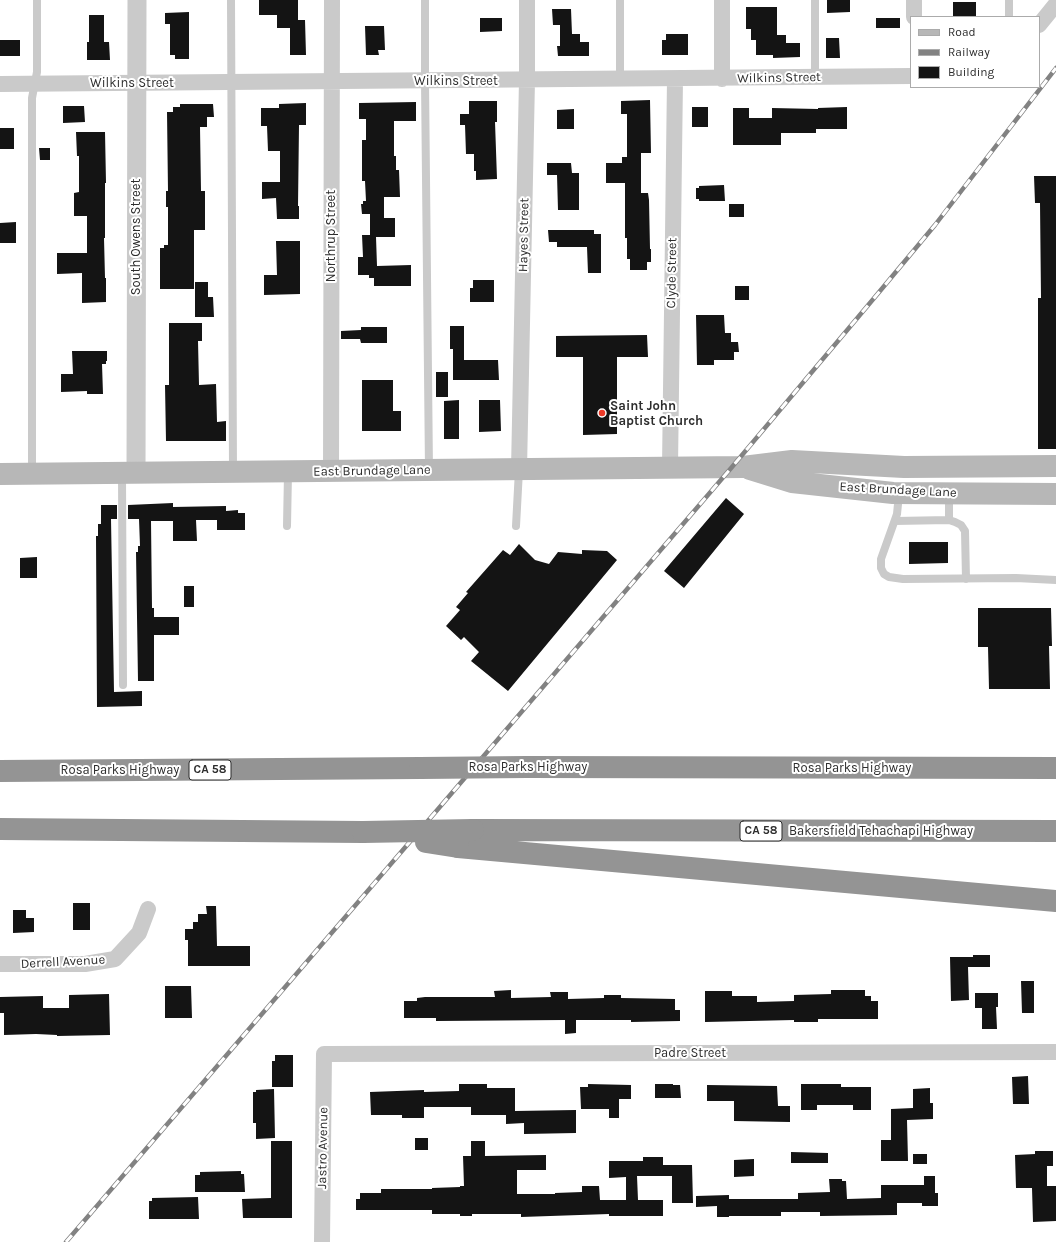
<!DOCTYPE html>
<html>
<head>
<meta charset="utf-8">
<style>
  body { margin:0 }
  #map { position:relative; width:1056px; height:1242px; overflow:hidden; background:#fff; font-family:Karla,sans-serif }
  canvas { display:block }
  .legend { position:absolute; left:910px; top:16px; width:130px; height:72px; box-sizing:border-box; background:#fff; border:1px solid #ababab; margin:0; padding:5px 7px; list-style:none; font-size:12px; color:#2d2d2d }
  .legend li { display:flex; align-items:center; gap:8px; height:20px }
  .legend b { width:20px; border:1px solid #ababab }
</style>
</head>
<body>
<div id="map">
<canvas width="1056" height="1242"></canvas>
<ul class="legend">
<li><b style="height:5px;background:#b7b7b7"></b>Road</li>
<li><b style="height:5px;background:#828282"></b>Railway</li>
<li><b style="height:11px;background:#141414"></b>Building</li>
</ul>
</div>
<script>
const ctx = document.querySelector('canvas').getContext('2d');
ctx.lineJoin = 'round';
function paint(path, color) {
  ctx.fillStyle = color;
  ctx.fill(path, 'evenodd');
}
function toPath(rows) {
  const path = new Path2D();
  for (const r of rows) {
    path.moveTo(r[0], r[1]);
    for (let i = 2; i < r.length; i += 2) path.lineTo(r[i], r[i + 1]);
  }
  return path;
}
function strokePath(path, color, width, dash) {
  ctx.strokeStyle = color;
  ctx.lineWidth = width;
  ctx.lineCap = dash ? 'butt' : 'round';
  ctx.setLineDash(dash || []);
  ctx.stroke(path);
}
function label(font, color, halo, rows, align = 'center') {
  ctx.font = font + ' Karla,sans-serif';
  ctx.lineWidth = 4;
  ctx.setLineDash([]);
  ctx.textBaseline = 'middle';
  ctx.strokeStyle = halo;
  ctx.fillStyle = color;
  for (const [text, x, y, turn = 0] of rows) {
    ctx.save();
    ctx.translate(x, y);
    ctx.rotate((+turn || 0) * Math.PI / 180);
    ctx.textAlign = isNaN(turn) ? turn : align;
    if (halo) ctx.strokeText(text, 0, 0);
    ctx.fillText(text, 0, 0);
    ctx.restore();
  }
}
const building = toPath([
  [259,0,298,0,298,20,305,20,306,55,290,55,290,28,277,28,277,15,259,15],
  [827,0,850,0,850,12,827,13],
  [953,2,976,2,976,17,953,17],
  [746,7,777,7,777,35,786,35,786,43,800,43,800,57,773,58,773,55,756,55,756,40,751,40,751,29,746,29],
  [552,9,571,9,572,34,580,34,580,42,589,42,589,56,558,56,557,46,560,46,560,25,553,25],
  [189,12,189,59,175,59,175,55,170,55,170,24,165,24,165,13],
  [89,15,104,15,104,42,109,42,110,60,87,60,87,42,89,42],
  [480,18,502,18,502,31,480,32],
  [876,18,900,18,900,28,876,28],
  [365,26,384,26,385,50,378,50,379,55,366,55],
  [666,34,688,34,688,55,662,55,662,40,666,40],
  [826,38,839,38,840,58,826,58],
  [0,40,20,40,20,56,0,56],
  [650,100,651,153,641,153,641,193,648,193,649,200,650,249,651,249,651,262,647,262,647,270,630,270,630,259,627,259,627,238,625,238,625,183,606,183,606,163,622,163,622,157,627,157,627,114,621,114,621,101],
  [469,101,497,101,497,122,495,122,497,179,476,180,476,171,474,171,474,154,466,154,465,125,460,125,460,114,469,114],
  [416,102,416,121,394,121,394,156,396,156,396,170,399,170,400,197,384,197,384,218,395,218,395,237,376,237,377,266,411,265,411,286,374,286,374,278,369,278,369,275,358,275,358,257,363,257,362,235,370,235,370,214,362,214,361,204,363,204,363,201,366,201,365,181,362,181,362,140,366,140,366,119,359,119,359,103],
  [306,103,306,125,299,125,298,206,299,206,299,219,277,219,276,198,262,199,262,182,280,182,280,151,268,151,267,126,261,126,261,108,279,108,279,104],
  [180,104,213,104,214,117,207,117,207,127,200,127,201,191,205,191,205,230,194,230,194,289,160,289,160,248,164,248,164,245,168,245,168,207,166,207,166,191,168,191,167,112,173,112,173,107,180,107],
  [63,106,84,106,85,122,63,123],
  [692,107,708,107,708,127,692,127],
  [847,107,847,129,816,129,816,133,781,133,781,145,733,145,733,108,749,108,749,118,772,118,772,108,818,109,818,108],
  [574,109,574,129,557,129,557,110],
  [0,128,14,128,14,149,0,149],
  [76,132,105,132,106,183,105,183,105,238,104,238,105,278,106,278,106,302,82,303,82,273,57,274,57,253,87,253,87,216,74,216,74,193,79,192,79,156,77,156],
  [39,148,50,148,50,160,40,160],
  [547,163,571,163,572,173,579,173,579,210,558,210,557,175,547,175],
  [1034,176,1056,176,1056,449,1038,449,1038,298,1041,298,1040,203,1035,203],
  [724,185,725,201,699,201,699,199,696,199,696,188,699,188,699,186],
  [729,204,744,204,744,217,729,217],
  [16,222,16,243,0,243,0,223],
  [548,230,594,230,594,234,601,234,601,273,588,273,587,247,557,247,557,242,549,242],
  [276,241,300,241,300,294,264,295,264,275,277,275],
  [473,280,494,280,494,302,470,302,470,288,473,288],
  [195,282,208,282,208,297,213,297,214,317,195,317],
  [735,286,749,286,749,300,735,300],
  [696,315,724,315,725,333,731,333,731,342,738,342,739,352,734,352,734,360,714,360,714,365,697,365],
  [169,323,202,323,202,341,198,341,199,385,216,384,217,422,226,421,226,441,166,441,165,385,169,385],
  [450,326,464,326,464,360,498,360,499,380,453,380,453,349,450,349],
  [361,327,387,327,387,343,361,343,360,339,341,339,341,331,361,330],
  [647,335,648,357,617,357,617,434,583,435,583,357,556,357,556,336],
  [72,351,107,351,107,361,106,361,106,364,102,364,103,394,87,394,87,391,61,392,61,374,73,374],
  [436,372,448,372,448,397,436,397],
  [362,380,393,380,393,411,401,411,401,431,362,431],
  [459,400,459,439,444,439,444,401],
  [479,400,500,400,501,431,479,432],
  [726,498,744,514,684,588,664,571],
  [173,503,173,507,226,506,226,511,238,510,238,513,245,513,245,530,217,530,217,520,196,520,197,541,173,541,173,521,151,521,152,608,154,608,154,617,179,617,179,635,154,635,154,681,138,681,136,552,138,552,138,546,140,546,139,519,128,519,128,505],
  [101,505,117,505,117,519,111,519,114,692,142,691,142,706,97,707,96,536,98,536,98,524,101,524],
  [909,542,948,542,948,563,909,564],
  [519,544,535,560,549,564,558,552,582,554,582,550,607,551,617,560,508,691,471,661,479,652,464,637,461,640,446,626,460,610,456,607,468,593,466,592,503,550,510,555],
  [37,557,37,578,20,578,20,558],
  [184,586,194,586,194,607,184,607],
  [978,608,1051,608,1052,646,1049,646,1050,689,989,689,988,647,978,647],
  [73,903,90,903,90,930,73,930],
  [206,906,216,906,217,946,250,946,250,966,188,966,188,940,185,940,185,929,193,929,193,922,198,922,198,914,207,914],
  [13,910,26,910,26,918,34,918,34,932,13,933],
  [973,955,990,955,990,967,968,967,969,1000,951,1001,950,957,973,957],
  [1021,981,1034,981,1034,1013,1022,1013],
  [165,986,191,986,192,1018,165,1018],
  [511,990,511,998,551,997,550,992,568,992,568,999,604,998,604,995,621,995,621,998,675,999,675,1010,680,1010,680,1021,631,1022,631,1020,576,1020,576,1033,565,1034,565,1020,437,1021,436,1021,436,1018,404,1018,404,1001,417,1001,417,998,425,997,495,997,494,991],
  [831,990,865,990,865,996,871,996,871,1001,878,1001,878,1019,818,1019,818,1022,794,1022,794,1020,705,1022,705,991,732,991,732,996,757,996,757,1002,794,1001,794,995,831,994],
  [975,993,998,993,998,1007,996,1007,997,1029,982,1029,982,1008,975,1008],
  [109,994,110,1035,57,1036,57,1035,36,1034,4,1035,4,1013,0,1013,0,997,43,996,43,1008,69,1008,69,995],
  [275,1055,293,1055,293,1087,272,1087,272,1061,275,1061],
  [1028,1076,1029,1104,1013,1104,1012,1077],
  [459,1084,487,1084,487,1088,515,1088,515,1111,576,1110,576,1133,524,1134,524,1123,506,1124,506,1115,471,1115,471,1107,424,1107,424,1118,402,1118,402,1115,371,1115,370,1092,424,1090,424,1092,459,1091],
  [588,1084,631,1085,631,1099,619,1099,619,1118,609,1118,609,1109,581,1109,580,1087,588,1087],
  [655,1084,673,1084,673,1085,680,1085,681,1098,655,1098],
  [801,1084,841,1084,841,1087,871,1087,871,1110,853,1110,853,1105,817,1105,817,1110,801,1110],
  [707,1085,777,1086,778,1106,790,1106,790,1122,734,1121,734,1101,707,1101],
  [930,1088,930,1103,933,1103,933,1119,907,1120,908,1161,881,1161,881,1140,891,1140,891,1109,913,1108,913,1089],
  [274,1089,275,1138,256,1139,256,1123,253,1123,253,1092,256,1092,256,1090],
  [415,1138,428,1138,428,1150,415,1150],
  [271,1141,292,1141,292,1218,243,1218,242,1199,271,1198],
  [471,1141,485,1141,485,1156,546,1155,546,1170,517,1170,517,1194,555,1194,555,1193,582,1192,582,1186,599,1186,600,1200,626,1200,626,1177,609,1178,609,1161,643,1161,643,1157,663,1157,663,1165,692,1165,693,1203,672,1203,672,1176,637,1176,638,1200,663,1200,663,1216,609,1216,609,1214,521,1217,521,1214,472,1214,472,1216,460,1216,460,1214,432,1214,432,1210,356,1210,356,1199,360,1199,360,1193,381,1193,381,1189,432,1189,432,1188,460,1187,460,1186,464,1186,463,1156,471,1156],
  [1035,1151,1053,1151,1053,1166,1047,1166,1047,1186,1056,1186,1056,1221,1033,1222,1032,1188,1016,1188,1015,1155,1035,1154],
  [791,1152,828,1153,828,1163,791,1163],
  [913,1154,927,1154,927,1164,913,1164],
  [754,1159,754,1176,734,1177,734,1160],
  [241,1171,241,1174,244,1174,245,1192,195,1192,195,1175,200,1175,200,1172],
  [924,1176,935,1176,935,1193,938,1193,938,1206,922,1206,922,1203,897,1203,897,1215,820,1216,820,1212,781,1212,781,1216,729,1216,729,1217,717,1217,717,1206,696,1207,696,1196,729,1195,729,1199,798,1199,798,1193,830,1192,829,1179,842,1179,842,1181,846,1181,847,1199,881,1198,881,1185,924,1185],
  [198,1197,199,1219,149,1219,149,1201,152,1201,152,1198]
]);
const service = toPath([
  [231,0,233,471],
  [425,0,425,81,429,470],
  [1009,17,1009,0],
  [815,78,815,0],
  [620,80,620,0],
  [32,473,32,98,37,72,37,0],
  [122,474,123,685],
  [899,494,897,514,881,559,881,568,884,574,889,577,903,579,1016,578,1056,580],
  [949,520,955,522,961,525,965,531,966,579],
  [895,521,949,520,949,495],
  [287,526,288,473],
  [516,526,519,470]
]);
const minor = toPath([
  [914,17,914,0],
  [1039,25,1056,4],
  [722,79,722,0],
  [0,84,911,76],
  [670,467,675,79],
  [519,469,527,80,527,0],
  [331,472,332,0],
  [0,964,85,964,115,959,139,933,148,909],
  [322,1242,324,1054,1056,1052]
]);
const tertiary = toPath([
  [136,473,137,0]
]);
const secondary = toPath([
  [750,469,792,482,893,493,1056,494],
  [0,474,743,467,792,461,904,467,1056,466]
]);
const motorway = toPath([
  [527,767,1056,768],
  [0,771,420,768],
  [0,829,363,832],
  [473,830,1056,831],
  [458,847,1056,901]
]);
const rail = toPath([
  [66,1242,732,467,875,297,935,225,1056,68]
]);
const motorwayBridge = toPath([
  [420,768,527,767],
  [363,832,473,830],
  [426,842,458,847]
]);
const markers = [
  [602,413,4,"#ec3927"]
];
const shields = [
  [210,770,42],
  [761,831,42]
];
const shieldNames = [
  ["CA 58",210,770],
  ["CA 58",761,831]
];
const streetNames = [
  ["Wilkins Street",779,78,-1],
  ["Wilkins Street",456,81],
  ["Wilkins Street",132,83],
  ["Hayes Street",524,235,-89],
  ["Northrup Street",331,236,-90],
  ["South Owens Street",136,237,-90],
  ["Clyde Street",672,273,-89],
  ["East Brundage Lane",372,471,-1],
  ["East Brundage Lane",898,490,3],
  ["Rosa Parks Highway",528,767],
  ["Rosa Parks Highway",852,768],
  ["Rosa Parks Highway",120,770],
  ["Bakersfield Tehachapi Highway",881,831],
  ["Derrell Avenue",63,962,-3],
  ["Padre Street",690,1053],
  ["Jastro Avenue",323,1148,-89]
];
const poiNames = [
  ["Saint John",610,406],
  ["Baptist Church",610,421]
];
paint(building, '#141414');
strokePath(service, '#cacaca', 8);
strokePath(minor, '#cacaca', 16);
strokePath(tertiary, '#cacaca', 19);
strokePath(secondary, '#b7b7b7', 22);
strokePath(motorway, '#949494', 22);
strokePath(rail, '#828282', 4.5);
strokePath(rail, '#fff', 3, [9]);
strokePath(motorwayBridge, '#949494', 22);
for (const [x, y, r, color] of markers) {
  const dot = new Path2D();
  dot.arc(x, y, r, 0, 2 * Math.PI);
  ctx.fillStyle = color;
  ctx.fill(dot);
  strokePath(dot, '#fff', 1.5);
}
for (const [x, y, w] of shields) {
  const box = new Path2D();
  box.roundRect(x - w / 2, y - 10, w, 20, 3);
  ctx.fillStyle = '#fff';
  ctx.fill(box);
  strokePath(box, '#2d2d2d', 1);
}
label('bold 12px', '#2d2d2d', null, shieldNames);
label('13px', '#2d2d2d', '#fff', streetNames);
label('bold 13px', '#2d2d2d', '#fff', poiNames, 'left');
</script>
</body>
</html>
